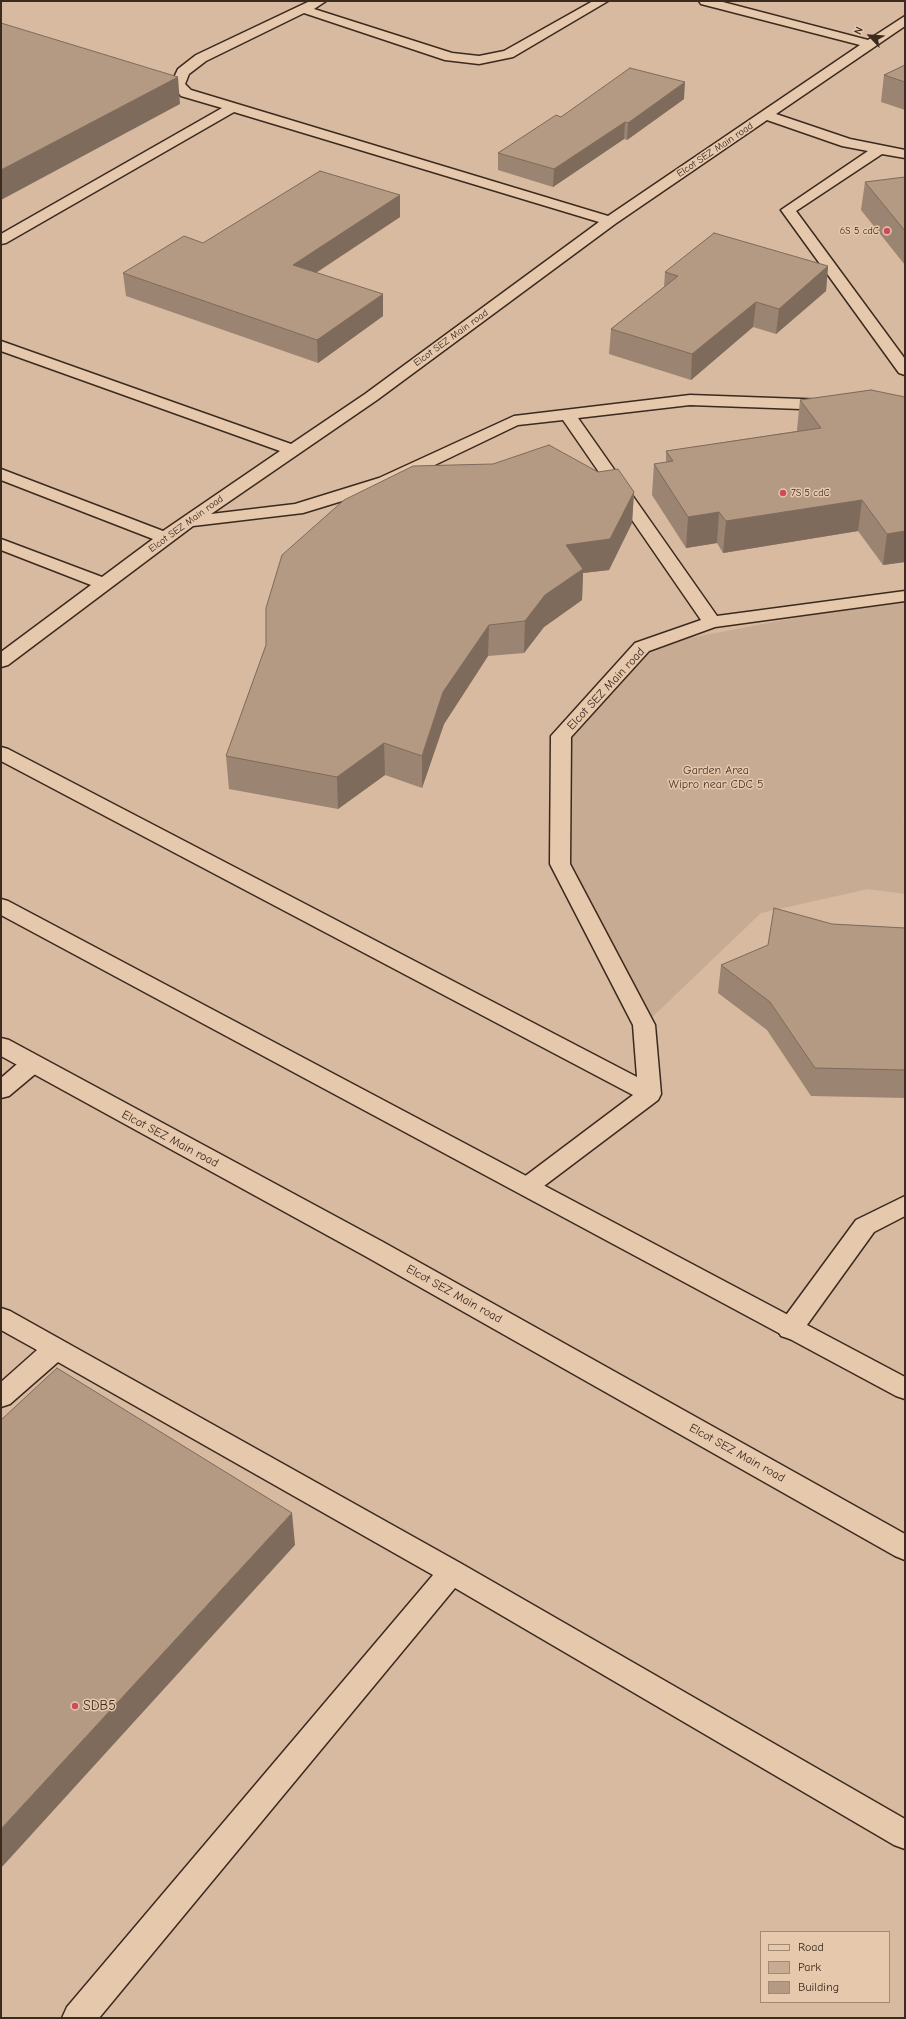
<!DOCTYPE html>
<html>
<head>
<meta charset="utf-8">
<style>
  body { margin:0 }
  #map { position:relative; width:906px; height:2019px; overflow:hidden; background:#e6c8ad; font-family:"Comic Neue",sans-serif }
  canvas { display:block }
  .frame { position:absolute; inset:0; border:2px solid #3b2a1e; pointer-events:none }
  .legend { position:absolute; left:760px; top:1931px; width:130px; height:72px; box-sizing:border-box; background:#e6c8ad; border:1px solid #a28974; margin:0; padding:5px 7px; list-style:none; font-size:12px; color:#3b2a1e }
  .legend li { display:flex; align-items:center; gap:8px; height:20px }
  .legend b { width:20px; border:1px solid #a28974 }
  .north { position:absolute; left:850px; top:16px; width:40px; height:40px; -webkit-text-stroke:3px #e6c8ad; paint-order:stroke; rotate:295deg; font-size:11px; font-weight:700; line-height:16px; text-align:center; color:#3b2a1e }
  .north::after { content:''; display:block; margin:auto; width:14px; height:18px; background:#3b2a1e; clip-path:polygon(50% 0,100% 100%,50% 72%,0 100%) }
</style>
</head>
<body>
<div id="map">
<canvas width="906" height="2019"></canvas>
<div class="frame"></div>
<ul class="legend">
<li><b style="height:5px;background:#e6c8ad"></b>Road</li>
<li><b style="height:11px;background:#c7ac93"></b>Park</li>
<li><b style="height:11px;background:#b49983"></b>Building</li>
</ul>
<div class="north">N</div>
</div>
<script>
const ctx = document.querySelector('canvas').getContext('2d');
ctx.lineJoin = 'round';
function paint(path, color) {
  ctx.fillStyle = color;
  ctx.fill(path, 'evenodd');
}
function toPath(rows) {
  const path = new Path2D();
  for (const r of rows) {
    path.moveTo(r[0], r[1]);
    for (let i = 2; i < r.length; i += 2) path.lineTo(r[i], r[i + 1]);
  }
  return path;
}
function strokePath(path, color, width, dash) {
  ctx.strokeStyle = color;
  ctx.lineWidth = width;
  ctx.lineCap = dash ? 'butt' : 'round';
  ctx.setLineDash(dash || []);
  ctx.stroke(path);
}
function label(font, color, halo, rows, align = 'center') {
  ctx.font = font + ' "Comic Neue",sans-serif';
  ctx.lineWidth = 3;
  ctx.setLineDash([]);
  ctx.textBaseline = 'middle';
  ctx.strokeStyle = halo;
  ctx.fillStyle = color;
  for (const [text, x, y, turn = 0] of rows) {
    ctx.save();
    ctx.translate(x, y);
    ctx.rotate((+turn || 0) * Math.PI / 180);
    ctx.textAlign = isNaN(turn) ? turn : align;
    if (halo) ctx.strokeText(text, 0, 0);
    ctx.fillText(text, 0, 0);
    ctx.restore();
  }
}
const built = toPath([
  [1,1,905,1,905,2018,1,2018],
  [761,1932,889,1932,889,2002,761,2002]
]);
const green = toPath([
  [905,597,905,815,903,819,905,821,905,894,868,889,761,913,644,1025,560,864,561,736,642,647]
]);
const lane = toPath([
  [310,1,326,1,314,9,452,53,479,56,504,51,593,1,608,1,513,57,479,64,445,60,304,13,206,61,189,74,185,84,191,90,608,216,860,45,701,4,699,1,719,1,868,40,905,16,905,26,776,114,850,139,905,150,905,158,882,154,796,211,905,359,905,375,899,373,781,210,868,151,842,146,767,120,615,224,377,400,211,514,295,504,379,478,514,416,690,395,829,400,835,402,837,405,835,408,829,410,690,405,578,418,717,616,905,591,905,601,715,627,649,651,571,737,570,864,655,1025,661,1094,658,1100,536,1192,528,1195,520,1192,516,1186,520,1180,633,1095,1,761,1,747,8,749,637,1077,633,1025,550,864,551,736,635,643,701,620,563,420,518,425,391,486,303,513,193,526,8,665,1,667,1,652,91,585,1,550,1,539,102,577,153,539,1,480,1,469,163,531,280,451,1,351,1,341,291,444,365,394,599,222,234,112,6,243,1,244,1,234,222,108,181,96,171,84,178,69,196,55,310,1],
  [32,1056,40,1058,43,1064,40,1070,9,1096,1,1098,1,1078,24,1058,32,1056],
  [905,1196,905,1216,874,1232,799,1336,790,1339,781,1336,777,1329,781,1322,856,1220,905,1196],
  [1,1308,10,1311,462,1564,905,1819,905,1849,894,1845,455,1588,99,2018,62,2018,67,2007,433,1575,58,1362,10,1404,1,1407,1,1382,37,1350,1,1330,1,1308]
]);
const secondary = toPath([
  [1,899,8,901,905,1377,905,1399,896,1396,1,915,1,899],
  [1,1038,9,1040,383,1242,905,1534,905,1560,895,1556,365,1256,1,1056,1,1038]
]);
const wall = toPath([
  [905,65,905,110,881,102,884,75],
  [684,99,627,140,624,139,553,187,498,170,498,153,561,117],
  [905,177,905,265,861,210,865,182],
  [400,195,400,217,316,273,383,316,318,363,126,296,123,273,203,243],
  [828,266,826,291,776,334,753,327,691,380,609,354,611,329,664,287,665,272],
  [871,390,905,562,883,565,858,531,723,553,717,543,686,548,652,495,654,464,666,462,666,451,797,431,797,430,800,400],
  [493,464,598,472,634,492,632,523,609,570,583,573,582,600,544,627,524,653,488,656,444,724,422,788,385,775,338,809,229,789,226,756],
  [832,924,905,928,905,1098,811,1096,767,1030,718,993,721,965]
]);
const shadedWall = toPath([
  [178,77,180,104,1,200,1,170],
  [685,82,684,99,627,140,628,123],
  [625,122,624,139,553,187,554,169],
  [400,195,400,217,294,287,293,265],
  [828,266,826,291,776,334,779,309],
  [383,294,383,316,318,363,317,340],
  [756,302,753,327,691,380,692,354],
  [634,492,632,523,609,570,583,573,582,600,544,627,524,653,525,621,566,545],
  [862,500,858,531,723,553,726,521],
  [719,512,717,543,686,548,688,517],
  [905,531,905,562,883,565,887,534],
  [489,625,488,656,444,724,422,788,422,756,443,692],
  [384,743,385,775,338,809,337,777],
  [292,1513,295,1545,1,1868,1,1829]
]);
const building = toPath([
  [1,23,178,77,1,170,1,23],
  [905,65,905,82,884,75,905,65],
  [630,68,685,82,628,123,625,122,554,169,498,153,556,115,561,117,630,68],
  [320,171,400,195,293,265,383,294,317,340,123,273,184,236,203,243,320,171],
  [905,177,905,231,865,182,905,177],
  [714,233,828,266,779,309,756,302,692,354,611,329,678,276,665,272,714,233],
  [871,390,905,397,905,531,887,534,862,500,726,521,719,512,688,517,654,464,673,461,666,451,821,428,800,400,871,390],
  [549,445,598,472,618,469,634,492,610,539,566,545,583,569,545,595,525,621,489,625,443,692,422,756,384,743,337,777,226,756,266,645,266,608,282,555,344,500,413,466,493,464,549,445],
  [774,908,832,924,905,928,905,1070,815,1068,770,1002,721,965,768,945,774,908],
  [57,1368,292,1513,1,1829,1,1420,57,1368]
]);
const markers = [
  [887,231,4,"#d1495b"],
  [783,493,4,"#d1495b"],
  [75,1706,4,"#d1495b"]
];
const farStreetnames = [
  ["Elcot SEZ Main road",715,150,-34],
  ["Elcot SEZ Main road",451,338,-36],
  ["Elcot SEZ Main road",186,524,-36]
];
const farPoinames = [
  ["6S 5 cdC",879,231],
  ["7S 5 cdC",791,493,"left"]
];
const streetNames = [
  ["Elcot SEZ Main road",606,689,-47],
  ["Elcot SEZ Main road",170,1139,28],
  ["Elcot SEZ Main road",454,1294,29],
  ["Elcot SEZ Main road",737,1453,29]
];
const parkNames = [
  ["Garden Area",716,771],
  ["Wipro near CDC 5",716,785]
];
const nearPoinames = [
  ["SDB5",83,1706]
];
paint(built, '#d7baa0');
paint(green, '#c7ac93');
strokePath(lane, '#3b2a1e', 3);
strokePath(secondary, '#3b2a1e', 3);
paint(lane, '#e6c8ad');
paint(secondary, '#e6c8ad');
paint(wall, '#9b8471');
paint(shadedWall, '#7e6b5c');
paint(building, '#b49983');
strokePath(building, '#7e6b5c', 1);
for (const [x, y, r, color] of markers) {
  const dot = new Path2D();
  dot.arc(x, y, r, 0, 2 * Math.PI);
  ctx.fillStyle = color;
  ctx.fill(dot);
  strokePath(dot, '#e6c8ad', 1.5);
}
label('10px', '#3b2a1e', '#e6c8ad', farStreetnames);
label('10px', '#3b2a1e', '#e6c8ad', farPoinames, 'right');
label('12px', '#3b2a1e', '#e6c8ad', streetNames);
label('12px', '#49372a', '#e6c8ad', parkNames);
label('14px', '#3b2a1e', '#e6c8ad', nearPoinames, 'left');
</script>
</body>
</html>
